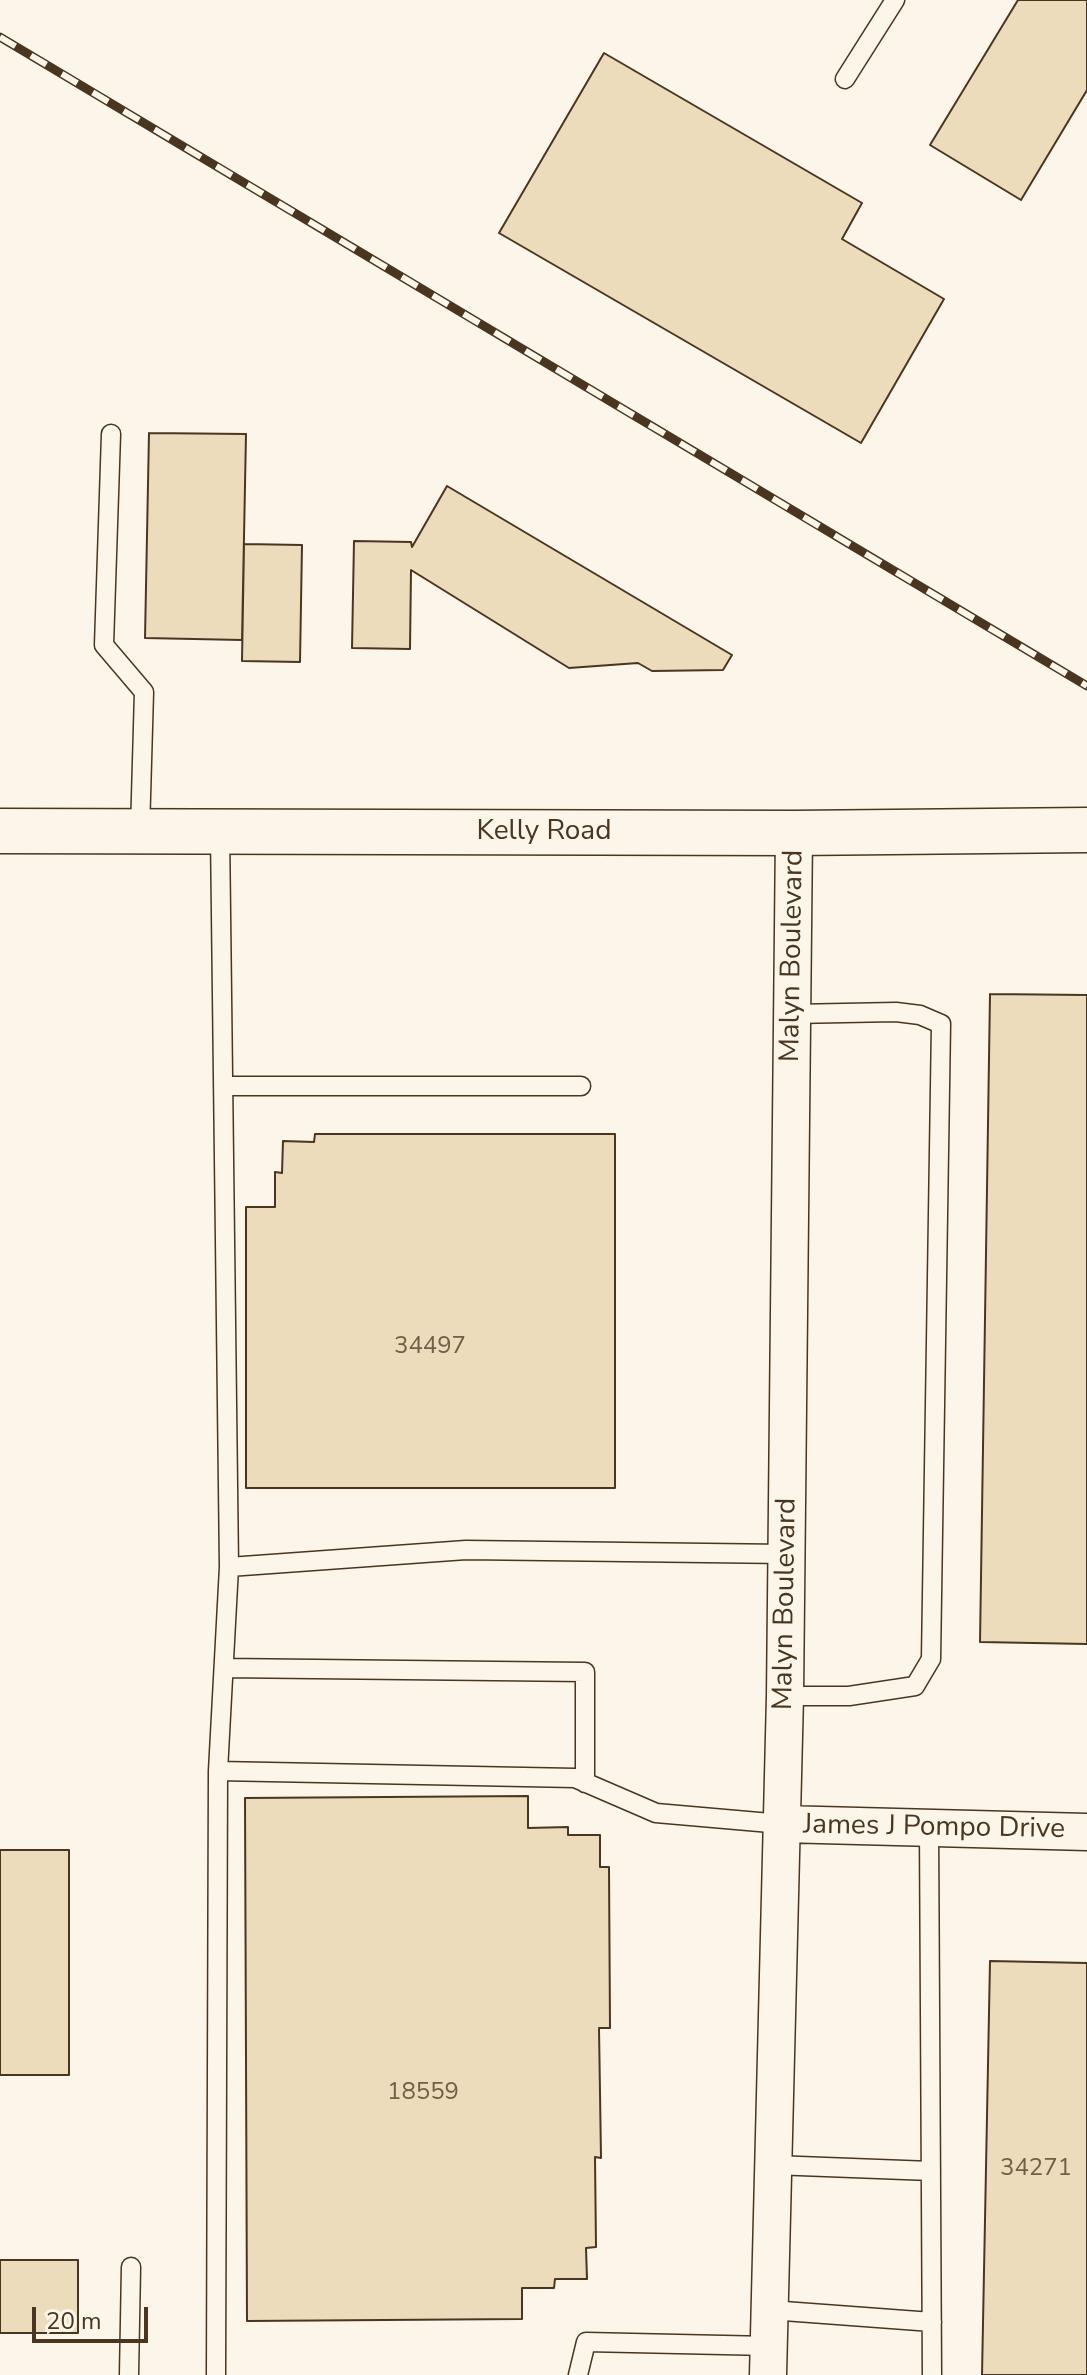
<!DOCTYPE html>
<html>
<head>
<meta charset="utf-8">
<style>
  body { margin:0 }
  #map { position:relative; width:1087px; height:2375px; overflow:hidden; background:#fbf6e9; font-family:"Nunito Sans",sans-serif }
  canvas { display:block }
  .scale { position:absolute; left:32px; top:2307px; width:116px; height:36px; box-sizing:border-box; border:4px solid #4a3520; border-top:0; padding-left:10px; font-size:24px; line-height:28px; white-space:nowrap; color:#4a3520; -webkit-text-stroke:6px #fbf6e9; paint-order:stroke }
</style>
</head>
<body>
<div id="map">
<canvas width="1087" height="2375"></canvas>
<div class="scale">20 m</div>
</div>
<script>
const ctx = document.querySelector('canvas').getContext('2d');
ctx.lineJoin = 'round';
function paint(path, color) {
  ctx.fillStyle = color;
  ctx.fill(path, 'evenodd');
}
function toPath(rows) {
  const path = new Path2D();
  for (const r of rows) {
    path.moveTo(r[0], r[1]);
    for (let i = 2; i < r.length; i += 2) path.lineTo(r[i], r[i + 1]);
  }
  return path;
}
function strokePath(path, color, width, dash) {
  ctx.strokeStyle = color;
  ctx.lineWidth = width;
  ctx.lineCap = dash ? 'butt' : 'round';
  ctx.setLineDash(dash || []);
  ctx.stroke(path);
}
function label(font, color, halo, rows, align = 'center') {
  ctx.font = font + ' "Nunito Sans",sans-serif';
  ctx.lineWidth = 6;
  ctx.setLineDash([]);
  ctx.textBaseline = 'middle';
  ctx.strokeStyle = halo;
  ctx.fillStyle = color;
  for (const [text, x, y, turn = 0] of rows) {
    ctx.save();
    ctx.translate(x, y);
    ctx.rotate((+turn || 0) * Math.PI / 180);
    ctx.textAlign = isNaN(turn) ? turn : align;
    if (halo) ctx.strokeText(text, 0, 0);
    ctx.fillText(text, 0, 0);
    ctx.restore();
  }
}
const building = toPath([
  [1018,0,1087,0,1087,90,1021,200,930,145,1018,0],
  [604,53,862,203,842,239,944,299,861,443,499,233,604,53],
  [149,433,246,434,242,640,145,638,149,433],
  [447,486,732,655,723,670,652,671,638,663,569,668,411,570,410,649,352,648,354,541,411,542,412,547,447,486],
  [244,544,302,545,300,662,242,661,244,544],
  [990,994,1087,995,1087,1644,980,1642,990,994],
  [315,1134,615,1134,615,1488,246,1488,246,1207,275,1207,275,1172,282,1173,283,1141,314,1142,315,1134],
  [528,1796,528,1828,568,1827,568,1835,600,1835,600,1867,609,1867,610,2028,599,2028,601,2158,595,2157,596,2247,586,2248,587,2279,555,2279,554,2288,522,2288,522,2319,247,2321,245,1798,528,1796],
  [0,1850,69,1850,69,2075,0,2075,0,1850],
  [990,1961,1087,1963,1087,2375,982,2375,990,1961],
  [0,2260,78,2260,78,2333,0,2333,0,2260]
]);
const lane = toPath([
  [845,79,895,0],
  [111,434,104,645,144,692,140,831],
  [220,832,229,1567],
  [224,1086,581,1086],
  [224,1668,585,1672,585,1783],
  [785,1696,849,1696,915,1686,931,1659,941,1024,920,1015,896,1012,792,1014],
  [218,1771,229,1567,466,1550,786,1554],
  [929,1828,932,2375],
  [773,2165,931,2171],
  [770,2310,932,2322],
  [129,2375,131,2267],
  [216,2375,218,1771,575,1778,656,1813,782,1824],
  [578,2375,586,2342,769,2346]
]);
const street = toPath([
  [782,1824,1087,1832],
  [768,2375,785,1696,794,833]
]);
const secondary = toPath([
  [0,831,794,833,1087,830]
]);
const rail = toPath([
  [0,37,1087,686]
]);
const numberNames = [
  ["34497",430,1347],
  ["18559",423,2093],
  ["34271",1036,2169]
];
const streetNames = [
  ["Kelly Road",544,832],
  ["Malyn Boulevard",793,956,-89],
  ["Malyn Boulevard",786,1604,-89],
  ["James J Pompo Drive",934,1828,1]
];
paint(building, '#ecdcbc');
strokePath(building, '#4a3520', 2);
strokePath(lane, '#4a3520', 21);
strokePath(street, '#4a3520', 39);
strokePath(secondary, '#4a3520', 47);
strokePath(lane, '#fbf6e9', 18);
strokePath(street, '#fbf6e9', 36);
strokePath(secondary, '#fbf6e9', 44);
strokePath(rail, '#4a3520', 9);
strokePath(rail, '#fbf6e9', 6, [18]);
label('24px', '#725f47', null, numberNames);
label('28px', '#4a3520', '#fbf6e9', streetNames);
</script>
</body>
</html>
